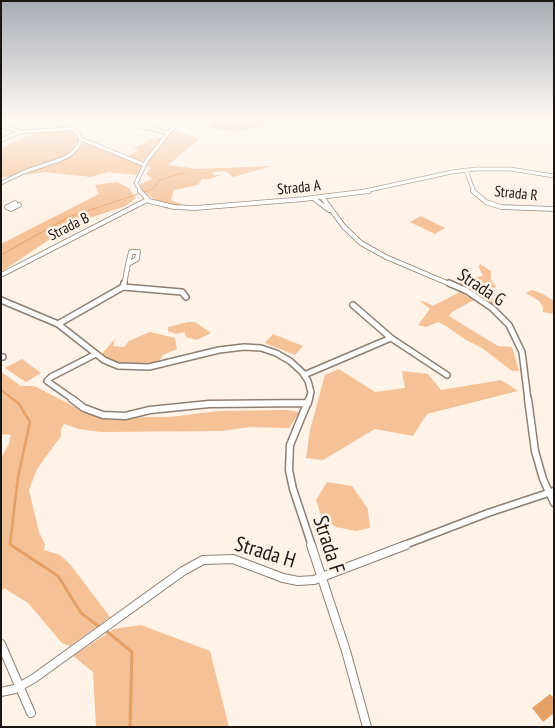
<!DOCTYPE html>
<html>
<head>
<meta charset="utf-8">
<style>
  body { margin:0 }
  #map { position:relative; width:555px; height:728px; overflow:hidden; background:#fff2e7; font-family:"PT Sans Narrow",sans-serif }
  canvas { display:block }
  .frame { position:absolute; inset:0; border:2px solid #1c1612; pointer-events:none }
</style>
</head>
<body>
<div id="map">
<canvas width="555" height="728"></canvas>
<div class="frame"></div>
</div>
<script>
const ctx = document.querySelector('canvas').getContext('2d');
ctx.lineJoin = 'round';
function paint(path, color) {
  ctx.fillStyle = color;
  ctx.fill(path, 'evenodd');
}
function toPath(rows) {
  const path = new Path2D();
  for (const r of rows) {
    path.moveTo(r[0], r[1]);
    for (let i = 2; i < r.length; i += 2) path.lineTo(r[i], r[i + 1]);
  }
  return path;
}
function strokePath(path, color, width, dash) {
  ctx.strokeStyle = color;
  ctx.lineWidth = width;
  ctx.lineCap = dash ? 'butt' : 'round';
  ctx.setLineDash(dash || []);
  ctx.stroke(path);
}
function label(font, color, halo, rows, align = 'center') {
  ctx.font = font + ' "PT Sans Narrow",sans-serif';
  ctx.lineWidth = 5;
  ctx.setLineDash([]);
  ctx.textBaseline = 'middle';
  ctx.strokeStyle = halo;
  ctx.fillStyle = color;
  for (const [text, x, y, turn = 0] of rows) {
    ctx.save();
    ctx.translate(x, y);
    ctx.rotate((+turn || 0) * Math.PI / 180);
    ctx.textAlign = isNaN(turn) ? turn : align;
    if (halo) ctx.strokeText(text, 0, 0);
    ctx.fillText(text, 0, 0);
    ctx.restore();
  }
}
const green = toPath([
  [216,118,257,118,257,120,264,121,276,118,296,118,289,121,233,132,208,127],
  [68,130,75,134,79,140,71,151,61,158,15,176,1,177,1,148,35,133],
  [175,131,200,139,168,165,197,169,272,166,233,177,226,171,212,172,214,175,221,175,210,179,202,179,198,185,174,190,171,200,189,207,170,205,155,200,140,189,141,184,152,179,146,174,151,168,126,157,139,150,133,148,147,142,145,141,169,135],
  [87,143,144,165,138,175,108,172,91,177,45,172,23,175,69,158,83,144],
  [117,182,129,188,136,198,126,206,74,223,1,272,1,244,99,194,95,185],
  [421,216,445,228,435,234,410,222],
  [480,264,491,271,491,280,496,287,481,292,495,301,498,301,500,304,495,306,490,305,458,285,461,279,483,276,479,267],
  [532,290,543,294,554,301,554,314,543,312,543,307,539,301,526,293],
  [460,292,474,300,452,312,449,316,498,346,512,347,519,371,512,371,482,348,466,340,446,326,438,322,426,327,418,325,430,309,420,301,426,302,433,306],
  [188,322,195,322,211,333,197,340,186,337,185,332,176,334,168,331,168,327],
  [150,332,175,338,177,349,163,355,159,361,146,365,115,363,102,354,115,339,113,346,124,347,129,341],
  [273,334,303,346,295,355,265,343],
  [22,359,41,373,26,382,5,368],
  [339,369,375,392,405,388,402,371,428,374,441,390,501,380,518,391,427,414,413,436,375,429,323,460,306,458,310,430,325,375],
  [1,372,21,386,34,386,77,408,109,420,145,417,170,417,218,411,287,410,300,412,289,428,250,427,222,431,101,432,79,429,64,424,61,429,61,436,37,469,29,490,39,532,45,544,44,550,60,555,70,564,110,617,70,646,62,643,28,603,4,588,1,592,1,458,9,444,11,435,1,434],
  [327,482,352,486,368,509,370,528,356,531,336,527,321,515,316,500],
  [141,625,210,651,229,727,96,727,93,672,73,656,114,629]
]);
const water = toPath([
  [550,694,554,698,554,713,543,722,532,708]
]);
const streamFar3 = toPath([
  [1,255,69,217,150,190,156,186,159,180,183,173]
]);
const streamFar2 = toPath([
  [1,390,14,400]
]);
const streamFar1 = toPath([
  [13,399,19,404,30,422,18,477,10,544,13,546]
]);
const stream = toPath([
  [11,545,58,576,81,613,101,628],
  [105,630,132,652,130,727]
]);
const minorFar4 = toPath([
  [140,121,133,124,168,133],
  [1,126,21,132,68,129],
  [81,139,145,165],
  [1,140,20,132],
  [466,170,474,192],
  [1,183,24,172,62,159,71,154,79,145,81,139,77,132,48,118],
  [141,192,136,183,147,160,169,132,184,118],
  [360,192,452,172,476,169,510,169,554,176]
]);
const minorFar3 = toPath([
  [140,191,149,201,174,207,195,208,304,199,369,191],
  [473,191,486,202,501,207,554,209],
  [322,197,344,227,361,243,386,257,452,285],
  [313,198,329,210],
  [15,203,7,207,11,209,19,205],
  [131,252,138,252,137,259,128,264,131,252],
  [1,275,147,200],
  [124,285,128,264]
]);
const minorFar2 = toPath([
  [124,283,123,287,182,292,186,297],
  [449,283,467,291,492,308,509,325,522,352,528,400],
  [1,300,58,324,104,360,118,366,149,367,219,350,244,347,261,348,276,353,290,361,302,372,308,381,311,392,309,400],
  [353,305,391,338,447,375],
  [58,324,123,287],
  [1,357,3,357],
  [304,375,391,338],
  [74,400,47,381,51,377,96,354]
]);
const minorFar1 = toPath([
  [72,399,84,408,103,415,125,416,150,410,209,404,308,403],
  [309,399,290,445,289,470,293,489,312,546],
  [528,399,535,451,543,479,554,503],
  [402,546,488,513,554,491]
]);
const minor = toPath([
  [311,545,346,651,367,727],
  [1,644,31,713],
  [1,692,15,689,33,679,183,571,203,560,233,559,283,578,298,581,314,580,406,545]
]);
const rail = toPath([
  [493,118,554,135]
]);
const farStreetnames = [
  ["Strada A",299,188,-6],
  ["Strada R",516,194,6],
  ["Strada B",69,227,-27]
];
const streetNames = [
  ["Strada G",481,288,33]
];
const nearStreetnames = [
  ["Strada F",328,545,72],
  ["Strada H",265,553,17]
];
paint(green, '#f5c197');
paint(water, '#e5a065');
strokePath(streamFar3, '#e5a065', 1);
strokePath(streamFar2, '#e5a065', 2);
strokePath(streamFar1, '#e5a065', 2.5);
strokePath(stream, '#e5a065', 3);
strokePath(minorFar4, '#8e7f73', 4.5);
strokePath(minorFar3, '#8e7f73', 5.5);
strokePath(minorFar2, '#8e7f73', 8);
strokePath(minorFar1, '#8e7f73', 9);
strokePath(minor, '#8e7f73', 10);
strokePath(minorFar4, '#fff', 3);
strokePath(minorFar3, '#fff', 4);
strokePath(minorFar2, '#fff', 5);
strokePath(minorFar1, '#fff', 6);
strokePath(minor, '#fff', 8);
strokePath(rail, '#7c736c', 1, [1, 3]);
const sky = ctx.createLinearGradient(0, 0, 0, 220);
sky.addColorStop(0, '#a7acb4');
sky.addColorStop(0.54, '#fff9f4');
sky.addColorStop(1, '#fff9f400');
ctx.fillStyle = sky;
ctx.fillRect(0, 0, 555, 220);
label('15px', '#1c1612', '#fff2e7', farStreetnames);
label('18px', '#1c1612', '#fff2e7', streetNames);
label('21px', '#1c1612', '#fff2e7', nearStreetnames);
</script>
</body>
</html>
